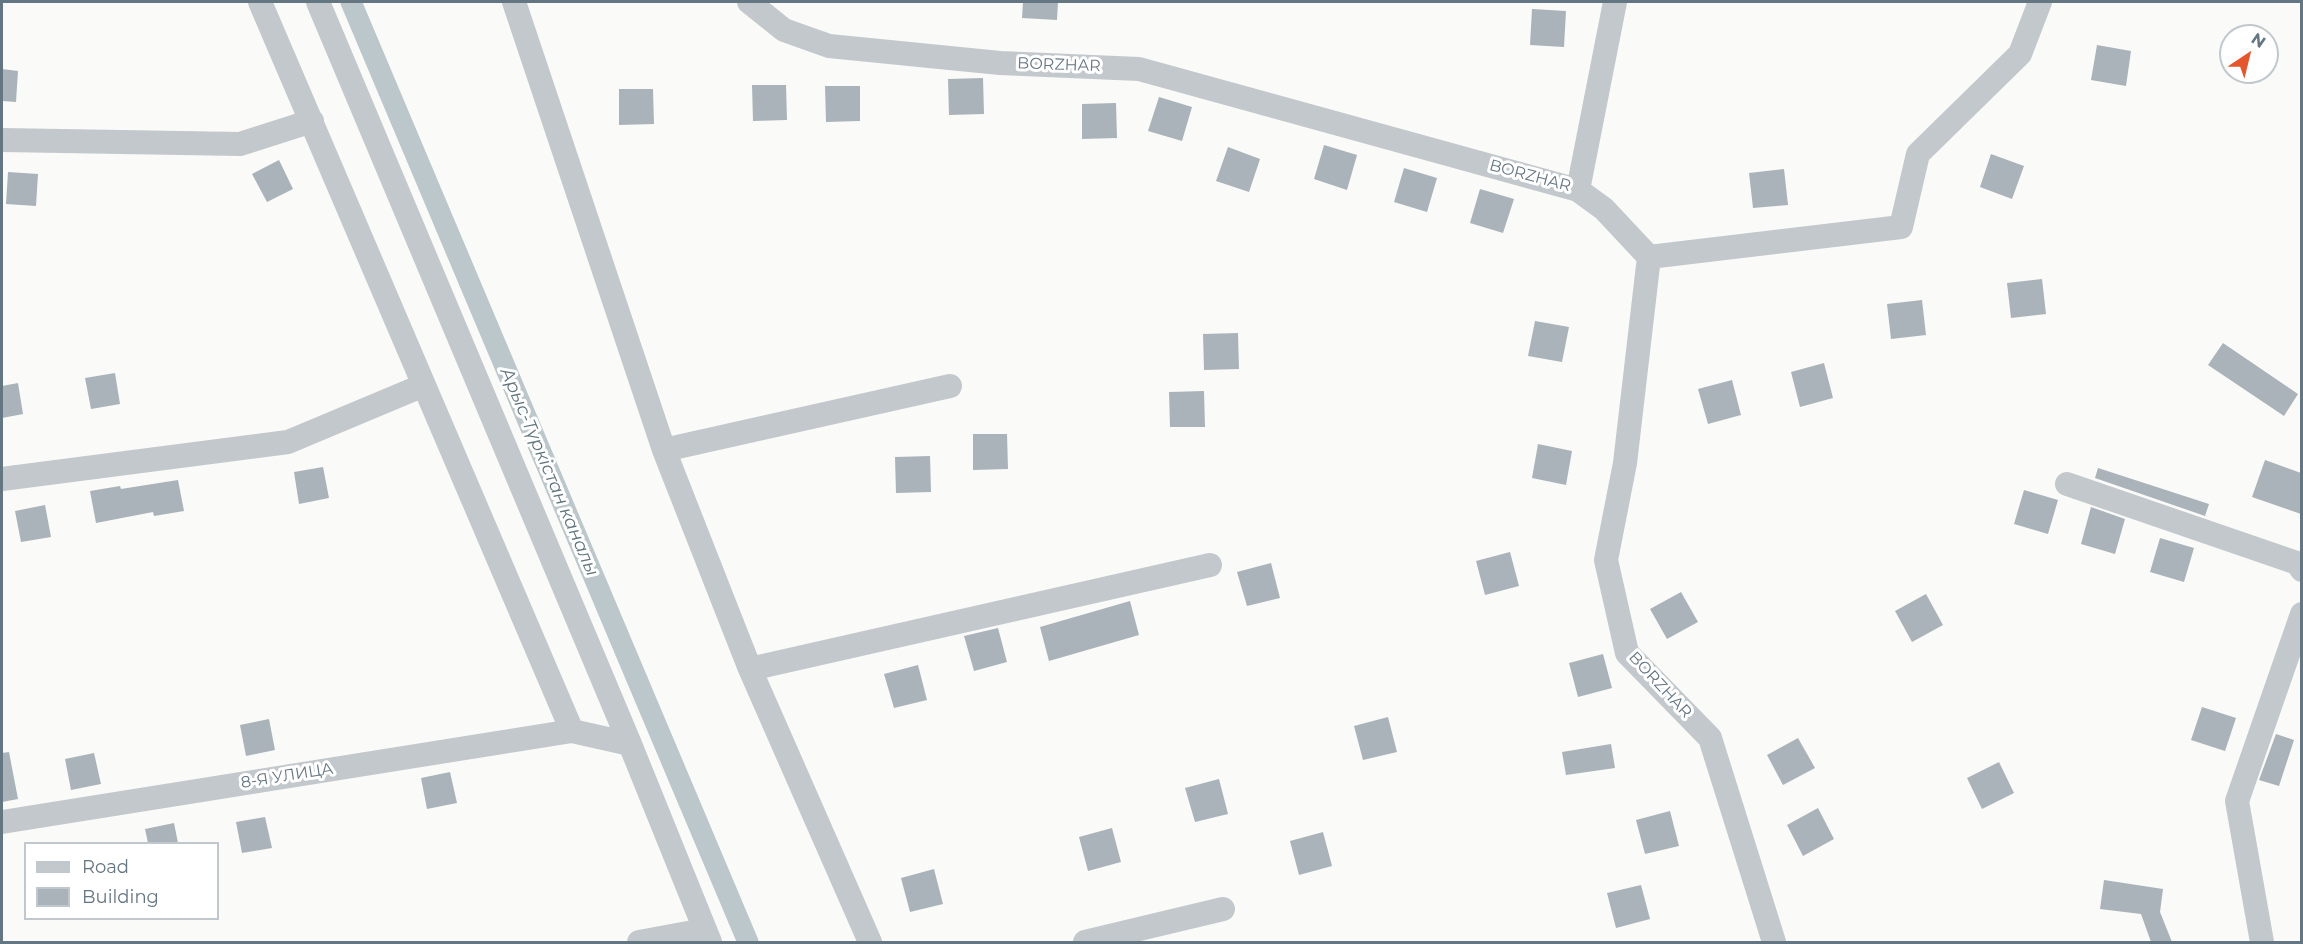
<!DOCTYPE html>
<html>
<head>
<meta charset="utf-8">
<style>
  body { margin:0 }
  #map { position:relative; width:2303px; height:944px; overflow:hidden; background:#fafaf8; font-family:Montserrat,sans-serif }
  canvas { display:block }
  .frame { position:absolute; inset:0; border:3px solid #657683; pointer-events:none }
  .legend { position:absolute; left:24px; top:842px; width:195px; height:78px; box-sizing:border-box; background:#fff; border:2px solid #c1c8cd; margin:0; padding:8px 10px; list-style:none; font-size:18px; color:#657683 }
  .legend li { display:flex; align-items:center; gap:12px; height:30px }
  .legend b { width:30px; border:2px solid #c1c8cd }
  .north { position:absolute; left:2219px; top:24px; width:60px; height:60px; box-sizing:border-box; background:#fff; border:2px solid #c1c8cd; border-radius:50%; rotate:35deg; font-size:16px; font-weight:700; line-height:24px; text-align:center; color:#657683 }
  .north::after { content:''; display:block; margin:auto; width:21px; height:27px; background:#e4572e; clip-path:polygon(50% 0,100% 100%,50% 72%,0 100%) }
</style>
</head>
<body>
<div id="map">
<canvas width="2303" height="944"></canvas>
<div class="frame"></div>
<ul class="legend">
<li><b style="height:8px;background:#c3c8cc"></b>Road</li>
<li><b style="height:16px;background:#aab3b9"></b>Building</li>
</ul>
<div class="north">N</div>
</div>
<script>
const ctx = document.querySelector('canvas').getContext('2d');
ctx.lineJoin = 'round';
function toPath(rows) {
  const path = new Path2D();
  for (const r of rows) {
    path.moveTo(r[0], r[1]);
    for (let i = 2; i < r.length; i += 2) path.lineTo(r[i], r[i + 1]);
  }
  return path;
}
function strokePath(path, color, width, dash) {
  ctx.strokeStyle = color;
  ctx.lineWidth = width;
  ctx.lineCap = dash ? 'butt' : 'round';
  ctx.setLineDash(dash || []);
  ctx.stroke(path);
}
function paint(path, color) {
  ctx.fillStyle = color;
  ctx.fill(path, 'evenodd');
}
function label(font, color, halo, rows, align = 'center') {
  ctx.font = font + ' Montserrat,sans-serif';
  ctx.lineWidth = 6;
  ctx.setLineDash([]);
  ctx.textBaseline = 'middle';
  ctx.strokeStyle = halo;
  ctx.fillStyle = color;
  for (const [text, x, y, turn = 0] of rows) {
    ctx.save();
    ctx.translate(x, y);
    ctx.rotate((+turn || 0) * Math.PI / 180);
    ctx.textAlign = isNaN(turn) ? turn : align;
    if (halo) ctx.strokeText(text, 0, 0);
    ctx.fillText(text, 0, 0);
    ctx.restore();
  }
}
const canal = toPath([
  [351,2,748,942]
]);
const building = toPath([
  [1023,2,1058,2,1057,20,1022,18],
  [1532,9,1566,11,1564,47,1530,45],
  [2097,45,2131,51,2126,86,2091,80],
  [2,69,18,71,16,102,2,101],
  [983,78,984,114,949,115,948,79],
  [752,85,786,85,787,120,753,121],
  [825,86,860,86,860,121,826,122],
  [619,89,653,89,654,124,619,125],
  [1159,97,1192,107,1182,141,1148,131],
  [1116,103,1117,138,1082,139,1082,104],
  [1324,145,1357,155,1347,190,1314,179],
  [1228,147,1260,159,1249,192,1216,181],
  [1991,154,2024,166,2012,199,1980,187],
  [279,160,293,189,267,202,252,174],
  [1404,168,1437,178,1427,212,1394,202],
  [1784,169,1788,205,1753,208,1749,173],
  [8,172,38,174,36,206,6,204],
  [1480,189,1514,199,1503,233,1470,223],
  [2042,279,2046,314,2011,318,2007,283],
  [1922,300,1926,335,1891,339,1887,304],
  [1535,321,1569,327,1562,362,1528,356],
  [1238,333,1239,369,1204,370,1203,334],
  [2223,343,2298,394,2284,416,2208,365],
  [1824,363,1833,398,1800,407,1791,372],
  [115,373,120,404,91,409,85,378],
  [1732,380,1741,415,1708,424,1698,389],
  [18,383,23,414,2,418,2,386],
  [1204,391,1205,427,1170,427,1169,392],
  [973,434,1007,434,1008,469,973,470],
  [1538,444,1572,451,1566,485,1532,478],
  [930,456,931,492,896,493,895,457],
  [2265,460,2301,473,2301,514,2252,497],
  [323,467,329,498,299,504,294,472],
  [2098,468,2209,504,2205,516,2095,478],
  [178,480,184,511,154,516,153,512,96,523,90,491,120,486,121,489],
  [2024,490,2058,500,2048,534,2014,524],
  [45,505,51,537,21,542,15,511],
  [2091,507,2125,519,2115,554,2081,544],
  [2160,538,2194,548,2184,582,2150,572],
  [1510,552,1519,586,1485,595,1476,561],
  [1271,563,1280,598,1247,606,1237,572],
  [1681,592,1698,622,1667,639,1650,609],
  [1926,594,1943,625,1912,642,1895,611],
  [1130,601,1139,635,1049,661,1040,627],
  [998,628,1007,662,974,671,964,636],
  [1603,654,1612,688,1578,697,1569,663],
  [918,665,927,700,894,708,884,674],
  [2202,707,2236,718,2225,751,2191,740],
  [1388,717,1397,752,1363,760,1354,726],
  [269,719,275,750,246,756,240,725],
  [2276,734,2294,740,2279,786,2259,780],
  [1798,738,1815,768,1783,785,1767,755],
  [1611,744,1615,768,1566,775,1562,752],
  [9,752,18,799,2,802,2,753],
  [94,753,101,784,71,790,65,759],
  [1999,762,2014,793,1982,809,1967,778],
  [450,772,457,803,427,809,421,778],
  [1219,779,1228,814,1195,822,1185,788],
  [1818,808,1834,839,1803,856,1787,825],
  [1670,811,1679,846,1645,854,1636,820],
  [265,817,272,848,242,853,236,822],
  [174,823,178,843,148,843,145,829],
  [1112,828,1121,862,1088,871,1079,837],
  [1323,832,1332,866,1299,875,1290,841],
  [934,869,943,904,910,912,901,878],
  [2104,880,2163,889,2160,912,2172,942,2151,942,2141,914,2100,909],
  [1641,885,1650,919,1616,928,1607,893]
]);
const minor = toPath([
  [260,2,572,731],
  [318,2,630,744],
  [514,2,664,450,750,669,870,942],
  [749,2,784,30,829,46,1000,63,1139,69,1578,190,1604,209,1649,257,1625,463,1606,560,1627,653,1710,738,1774,942],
  [2,140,240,144,312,121],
  [1578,190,1615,2],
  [1649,257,1901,227,1918,154,2020,54,2040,2],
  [664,450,950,386],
  [2,479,288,442,424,385],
  [2067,484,2297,563,2302,570],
  [750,669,1210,565],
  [2,822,572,731,630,744,710,942],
  [639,942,704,930],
  [1085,942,1223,909],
  [2262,942,2237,801,2302,614]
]);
const streetNames = [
  ["BORZHAR",1059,65,2],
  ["BORZHAR",1530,176,15],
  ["BORZHAR",1660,685,47],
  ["8-Я УЛИЦА",287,776,-9]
];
const waterNames = [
  ["Арыс-Түркістан каналы",549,472,67]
];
strokePath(canal, '#bbc7cb', 21);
paint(building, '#aab3b9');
strokePath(minor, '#c3c8cc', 24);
label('16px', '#657683', '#fff', streetNames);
label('italic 18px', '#60757c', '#fff', waterNames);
</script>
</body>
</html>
